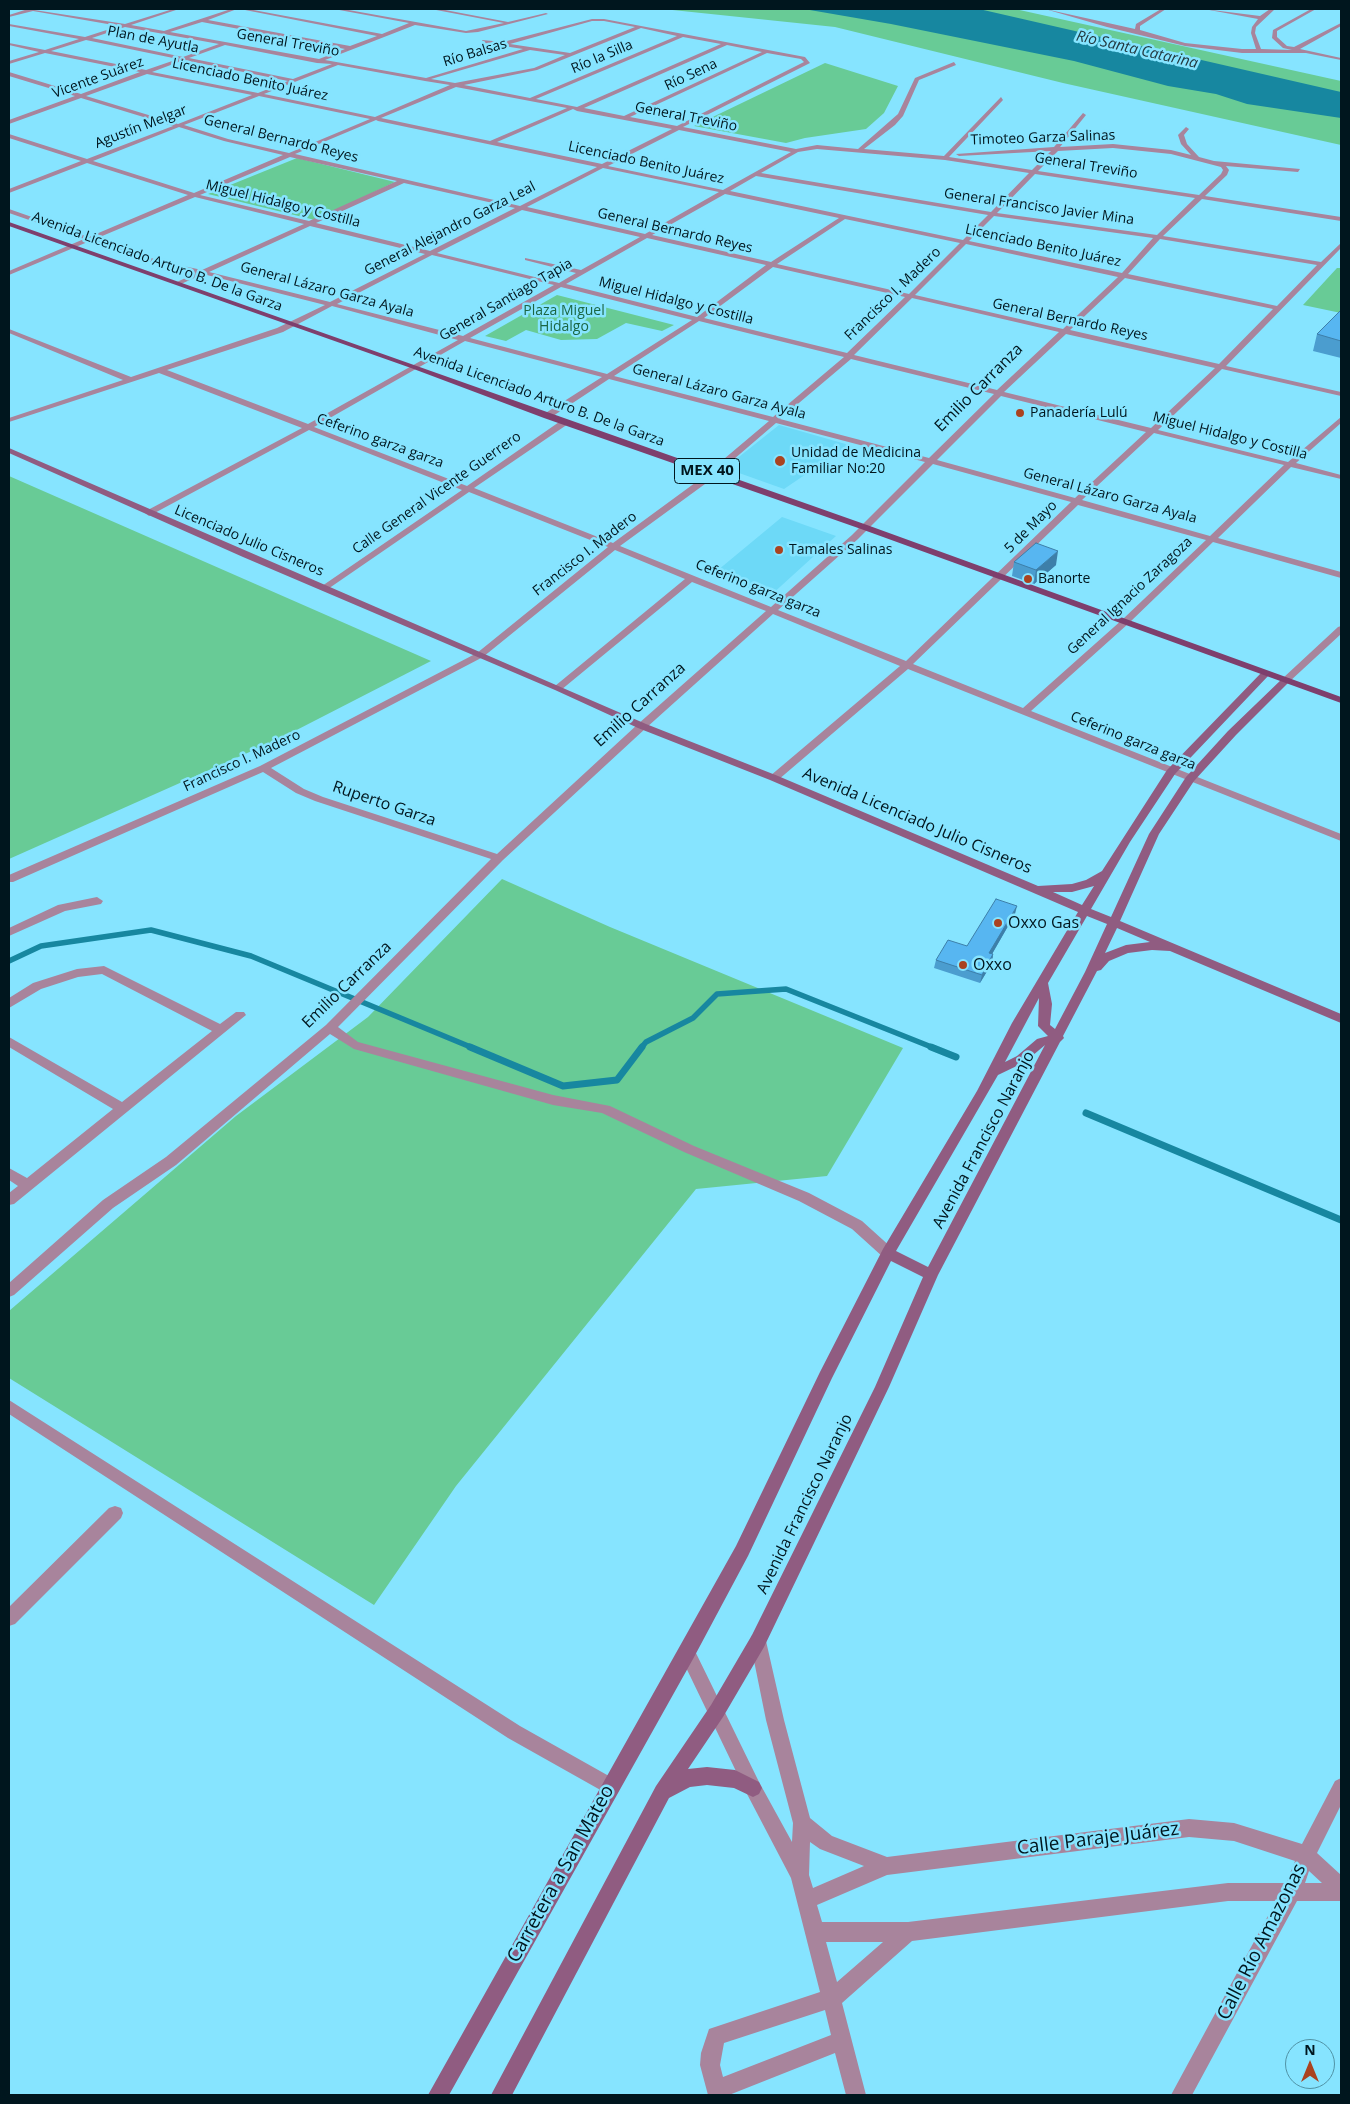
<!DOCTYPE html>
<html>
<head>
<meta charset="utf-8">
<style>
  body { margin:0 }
  #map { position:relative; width:1350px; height:2104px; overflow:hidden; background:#86e4ff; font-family:"Open Sans",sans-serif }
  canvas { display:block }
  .frame { position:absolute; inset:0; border:10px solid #00161e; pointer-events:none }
  .north { position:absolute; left:1285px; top:2039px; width:50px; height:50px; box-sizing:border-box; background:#86e4ff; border:1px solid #5092a5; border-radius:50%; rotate:0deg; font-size:14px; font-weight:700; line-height:20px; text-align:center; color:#00161e }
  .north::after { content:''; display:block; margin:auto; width:18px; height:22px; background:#aa4320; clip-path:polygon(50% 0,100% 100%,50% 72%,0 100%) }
</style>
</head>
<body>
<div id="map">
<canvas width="1350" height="2104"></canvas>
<div class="frame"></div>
<div class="north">N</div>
</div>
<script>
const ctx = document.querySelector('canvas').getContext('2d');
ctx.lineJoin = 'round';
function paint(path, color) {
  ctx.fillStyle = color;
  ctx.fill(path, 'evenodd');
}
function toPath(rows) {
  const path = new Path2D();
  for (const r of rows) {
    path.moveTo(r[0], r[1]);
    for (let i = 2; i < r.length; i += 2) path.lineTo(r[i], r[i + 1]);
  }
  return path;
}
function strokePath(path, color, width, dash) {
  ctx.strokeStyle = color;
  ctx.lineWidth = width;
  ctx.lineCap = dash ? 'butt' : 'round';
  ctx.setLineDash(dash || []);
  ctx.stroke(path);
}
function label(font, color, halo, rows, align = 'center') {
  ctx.font = font + ' "Open Sans",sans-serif';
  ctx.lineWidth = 5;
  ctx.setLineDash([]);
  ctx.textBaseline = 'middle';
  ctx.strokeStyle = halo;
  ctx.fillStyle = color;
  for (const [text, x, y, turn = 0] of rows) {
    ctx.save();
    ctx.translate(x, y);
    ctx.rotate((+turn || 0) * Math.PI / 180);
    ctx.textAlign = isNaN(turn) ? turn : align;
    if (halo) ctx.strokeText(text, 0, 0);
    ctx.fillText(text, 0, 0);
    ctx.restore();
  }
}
const built = toPath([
  [779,425,849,445,784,489,725,468],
  [782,517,836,536,770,596,712,575]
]);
const green = toPath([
  [663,9,1015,9,1341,81,1341,145,1063,83,835,27],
  [825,63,898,86,884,113,866,129,805,138,786,143,694,126],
  [297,158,395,182,315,220,208,194],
  [1337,268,1341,268,1341,313,1303,305],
  [557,295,674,325,662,331,626,323,597,339,561,340,526,330,506,341,485,336],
  [9,476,431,661,281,738,9,859],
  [502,879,610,927,903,1048,827,1176,696,1189,456,1486,374,1605,9,1378,9,1311,236,1116,368,1017]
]);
const water = toPath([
  [804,9,979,9,1341,92,1341,118,1247,104,1216,94,1168,86,1074,61,891,24]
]);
const streamFar1 = toPath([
  [9,961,41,946,151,930,251,956,473,1048],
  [641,1048,646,1042,693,1018,717,994,786,989,934,1048]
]);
const stream = toPath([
  [470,1047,563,1086,617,1080,642,1047],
  [931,1047,956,1057],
  [1086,1113,1341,1220]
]);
const street = toPath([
  [28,9,125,24,173,9,179,9,131,25,164,31,231,9,237,9,208,20,350,46,377,36,240,9,248,9,382,34,409,23,334,9,343,9,466,31,504,23,431,9,440,9,508,22,546,13,548,14,478,32,466,33,415,25,325,60,426,78,523,49,484,43,482,40,503,42,592,19,604,19,805,57,810,63,683,127,796,149,817,145,858,149,898,114,915,78,954,62,956,65,919,80,903,116,895,125,864,149,944,156,1001,97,1003,100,949,157,1032,170,1051,151,959,156,956,154,1054,147,1083,113,1086,115,1060,147,1113,144,1171,150,1191,155,1181,144,1178,135,1186,127,1189,129,1184,135,1187,144,1199,157,1214,161,1300,169,1298,172,1226,166,1229,170,1227,175,1205,196,1341,217,1341,221,1202,199,1163,236,1321,262,1341,243,1341,248,1226,366,1341,392,1341,396,1222,369,1158,430,1288,462,1341,417,1341,423,1296,463,1341,475,1341,479,1291,467,1218,538,1341,572,1341,578,1213,542,1129,623,1031,711,1341,834,1341,841,908,669,778,780,770,780,770,776,900,666,773,614,646,728,503,860,338,1027,358,1042,553,1095,610,1106,694,1146,809,1193,862,1221,893,1249,895,1253,893,1257,888,1259,883,1257,852,1229,799,1201,684,1152,602,1113,553,1105,354,1049,330,1034,176,1165,113,1208,14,1295,9,1297,9,1283,103,1200,166,1157,326,1025,491,859,315,801,296,793,263,772,13,882,9,882,9,875,260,766,477,653,608,547,469,492,325,591,322,590,322,586,462,490,309,430,149,516,145,513,146,511,302,428,159,373,9,422,9,418,123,380,9,333,9,329,131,377,277,328,325,305,203,274,181,284,177,284,177,282,196,273,156,264,90,241,9,275,9,271,84,239,9,213,9,209,89,237,188,195,87,163,9,193,9,189,81,161,9,138,9,134,87,159,173,126,81,98,9,124,9,120,75,96,9,76,9,72,81,94,140,72,45,53,9,64,9,61,39,52,9,45,9,43,45,50,79,39,9,26,9,24,85,37,119,26,33,11,9,17,9,15,28,9],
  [592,21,604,21,635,27,570,53,510,44,592,21],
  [202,22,345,49,319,59,170,32,202,22],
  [125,27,219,44,183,57,92,38,125,27],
  [641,28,677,36,530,98,464,85,537,70,641,28],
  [683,37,721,44,577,107,536,99,683,37],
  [86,40,178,59,146,70,51,51,86,40],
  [225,45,317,63,332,64,293,79,189,58,225,45],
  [727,45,762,52,624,116,584,108,727,45],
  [530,50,565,55,534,68,455,83,431,79,530,50],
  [767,53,801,59,804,62,677,126,630,117,767,53],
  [184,60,288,81,258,93,152,72,184,60],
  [338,65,425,81,450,85,375,117,264,94,338,65],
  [147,74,252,95,178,124,86,96,147,74],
  [456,87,567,108,490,141,381,118,456,87],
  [259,96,370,119,289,153,228,139,184,125,259,96],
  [573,109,577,111,672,129,602,164,497,142,573,109],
  [376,120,378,121,597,167,520,206,295,154,376,120],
  [179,127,224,141,283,155,194,193,93,161,179,127],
  [679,130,791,152,723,190,608,166,679,130],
  [1113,148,1171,154,1221,167,1223,170,1221,174,1199,195,1038,171,1058,151,1113,148],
  [817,149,945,160,1029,173,991,212,761,173,798,152,817,149],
  [290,157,397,181,309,221,200,195,290,157],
  [603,168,719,192,645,234,527,207,603,168],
  [1035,174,1195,198,1157,235,997,213,1035,174],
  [756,176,988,215,963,240,730,191,756,176],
  [404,183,515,208,430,251,316,223,404,183],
  [725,194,839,218,771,262,652,235,725,194],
  [195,197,304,224,202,270,160,261,95,239,195,197],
  [522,210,640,237,581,270,525,258,525,260,576,273,559,283,437,253,522,210],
  [994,216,1153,238,1122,273,969,241,994,216],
  [845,219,960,243,909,294,777,264,845,219],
  [310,226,425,254,330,302,209,272,310,226],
  [647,238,766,265,697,317,566,284,647,238],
  [1160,239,1317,265,1277,306,1128,274,1160,239],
  [966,244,1118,277,1063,329,915,295,966,244],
  [432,255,554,285,463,336,337,304,432,255],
  [773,267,905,297,847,353,704,318,773,267],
  [1125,278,1273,309,1219,364,1070,330,1125,278],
  [561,287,692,320,607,374,470,338,561,287],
  [912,298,1059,332,997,390,854,355,912,298],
  [332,306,458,340,308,424,167,370,283,332,332,306],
  [699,321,844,357,773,417,614,376,699,321],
  [1066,334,1215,368,1151,428,1004,392,1066,334],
  [465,341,602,377,544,414,544,418,550,418,609,379,769,421,699,480,613,543,474,488,568,424,568,420,562,420,467,486,314,427,465,341],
  [851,359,994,394,929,458,780,419,851,359],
  [1001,396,1146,432,1075,498,937,460,1001,396],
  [776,423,925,462,852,535,771,607,620,546,705,484,776,423],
  [1154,433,1284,465,1210,536,1082,500,1154,433],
  [933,464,1071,502,906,661,778,610,858,539,933,464],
  [1078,505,1206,540,1123,619,1023,708,913,664,1078,505],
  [615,550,685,579,555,686,555,690,561,690,692,582,766,611,638,724,497,854,323,797,304,789,271,768,483,657,615,550],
  [1045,9,1135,29,1136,24,1161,9,1166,9,1140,26,1140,30,1185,43,1242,49,1256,49,1251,33,1252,27,1258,19,1204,9,1260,16,1270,9,1275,9,1256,27,1255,33,1261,49,1292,50,1283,48,1272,38,1273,30,1311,9,1316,9,1277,31,1277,37,1287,46,1294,47,1341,23,1341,26,1300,49,1341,58,1341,60,1306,53,1242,53,1185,46,1107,27,1045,9],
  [1341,626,1341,634,1289,682,1283,682,1283,678,1338,627,1341,626],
  [97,897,103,901,101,904,65,911,9,936,9,928,58,905,97,897],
  [104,966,220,1024,236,1012,244,1012,246,1015,14,1204,9,1205,9,1193,18,1186,9,1180,9,1168,27,1178,113,1109,9,1047,9,1037,122,1102,212,1031,102,974,78,977,41,989,9,1008,9,998,33,983,77,969,104,966],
  [9,1400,520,1726,616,1780,619,1786,616,1792,610,1795,604,1792,508,1738,9,1414,9,1400],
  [115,1506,121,1508,123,1513,121,1518,15,1624,9,1626,9,1607,109,1508,115,1506],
  [758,1633,764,1635,766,1641,784,1720,810,1818,832,1836,887,1857,1189,1819,1234,1823,1302,1844,1335,1781,1341,1778,1341,1805,1317,1853,1341,1875,1341,1901,1297,1901,1192,2095,1171,2095,1276,1901,1228,1901,912,1941,842,2003,866,2095,846,2095,835,2053,729,2095,708,2095,700,2065,701,2053,709,2029,820,1992,791,1878,747,1794,679,1653,681,1647,687,1645,693,1647,759,1782,792,1842,793,1823,766,1720,750,1641,752,1635,758,1633],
  [1189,1837,1234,1841,1295,1861,1286,1883,1228,1883,908,1922,822,1922,817,1905,887,1875,1189,1837],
  [810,1842,820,1849,864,1866,813,1888,809,1875,810,1842],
  [1309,1871,1322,1883,1305,1883,1309,1871],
  [826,1942,883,1942,837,1982,826,1942],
  [825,2010,831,2035,723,2077,720,2065,724,2043,825,2010]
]);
const secondary = toPath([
  [9,448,646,724,778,776,1038,886,1072,884,1086,880,1102,871,1167,770,1263,671,1269,671,1269,675,1175,774,1130,842,1091,909,1111,917,1149,834,1186,777,1228,731,1283,678,1289,678,1291,680,1236,735,1194,781,1159,834,1120,921,1341,1014,1341,1023,1170,951,1152,950,1128,953,1109,961,1101,970,1097,971,1063,1036,1064,1038,1060,1042,938,1275,889,1387,764,1647,723,1717,688,1769,707,1767,735,1770,759,1782,762,1788,759,1794,753,1797,734,1788,707,1785,690,1787,669,1798,512,2095,491,2095,656,1786,711,1705,752,1635,875,1387,923,1277,891,1261,832,1378,748,1556,693,1659,449,2095,428,2095,736,1546,820,1372,883,1249,977,1091,1012,1023,1078,912,770,780,638,728,555,690,243,557,9,453,9,448],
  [1094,886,1082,905,1053,892,1072,892,1094,886],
  [1087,916,1107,924,1085,972,1055,1029,1050,1025,1052,1004,1048,983,1087,916],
  [1117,928,1150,942,1126,945,1105,953,1117,928],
  [1039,998,1038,1026,1048,1036,1037,1039,1017,1056,1005,1062,1039,998],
  [1045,1045,928,1267,896,1251,998,1075,1025,1062,1045,1045]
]);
const primary = toPath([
  [9,222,867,525,1341,697,1341,703,861,529,544,418,411,368,9,226,9,222]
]);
const wall = toPath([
  [1341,310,1341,358,1313,351,1317,334],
  [1014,562,1056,565,1034,584,1012,576],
  [1015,914,992,954,993,954,992,963,980,983,934,968,936,960,967,946]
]);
const shadedWall = toPath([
  [1058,551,1056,565,1034,584,1036,570],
  [1017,906,1015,914,988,961,989,953],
  [993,954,992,963,980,983,982,975]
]);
const building = toPath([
  [1341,310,1341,341,1317,334,1341,310],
  [1036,543,1058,551,1036,570,1014,562,1036,543],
  [996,899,1017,906,989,953,993,954,982,975,936,960,948,940,967,946,996,899]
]);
const markers = [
  [1020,413,5,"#aa4320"],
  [780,461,6,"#aa4320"],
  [779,550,5,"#aa4320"],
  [1028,579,5,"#aa4320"],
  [998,923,5,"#aa4320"],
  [963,965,5,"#aa4320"]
];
const farStreetnames = [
  ["Plan de Ayutla",153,40,11],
  ["General Treviño",288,43,10],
  ["Río Balsas",475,53,-17],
  ["Río la Silla",602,57,-23],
  ["Río Sena",691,75,-25],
  ["Vicente Suárez",98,78,-20],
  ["Licenciado Benito Juárez",250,80,12],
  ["General Treviño",686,117,11],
  ["Agustín Melgar",141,127,-21],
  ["Timoteo Garza Salinas",1043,138,-2],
  ["General Bernardo Reyes",281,139,14],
  ["Licenciado Benito Juárez",646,163,12],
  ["General Treviño",1086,166,9],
  ["Miguel Hidalgo y Costilla",283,204,14],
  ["General Francisco Javier Mina",1039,207,8],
  ["General Alejandro Garza Leal",450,229,-27],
  ["General Bernardo Reyes",675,231,13],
  ["Licenciado Benito Juárez",1043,246,12],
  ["Avenida Licenciado Arturo B. De la Garza",157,262,20],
  ["General Lázaro Garza Ayala",327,290,15],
  ["Francisco I. Madero",893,294,-44],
  ["General Santiago Tapia",506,300,-30],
  ["Miguel Hidalgo y Costilla",676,301,14],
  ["General Bernardo Reyes",1070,320,12],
  ["General Lázaro Garza Ayala",719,392,15],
  ["Avenida Licenciado Arturo B. De la Garza",539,397,20],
  ["Miguel Hidalgo y Costilla",1230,436,14],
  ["Ceferino garza garza",380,441,20],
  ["Calle General Vicente Guerrero",437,493,-35],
  ["General Lázaro Garza Ayala",1110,496,15],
  ["5 de Mayo",1031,527,-45],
  ["Licenciado Julio Cisneros",249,541,23],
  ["Francisco I. Madero",585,554,-38],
  ["Ceferino garza garza",758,589,22],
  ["General Ignacio Zaragoza",1130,596,-43],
  ["Ceferino garza garza",1133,741,22],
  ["Francisco I. Madero",242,761,-25]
];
const farParknames = [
  ["Plaza Miguel",564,311],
  ["Hidalgo",564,327]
];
const farPoinames = [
  ["Panadería Lulú",1030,413],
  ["Unidad de Medicina",791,453],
  ["Familiar No:20",791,469],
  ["Tamales Salinas",789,550],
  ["Banorte",1038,579]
];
const farWaternames = [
  ["Río Santa Catarina",1137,50,13]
];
const shields = [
  [707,471,65]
];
const shieldNames = [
  ["MEX 40",707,471]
];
const streetNames = [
  ["Emilio Carranza",979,388,-45],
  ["Emilio Carranza",640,705,-42],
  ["Ruperto Garza",384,804,19],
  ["Avenida Licenciado Julio Cisneros",917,821,23],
  ["Emilio Carranza",347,985,-44],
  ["Avenida Francisco Naranjo",984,1140,-62],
  ["Avenida Francisco Naranjo",805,1504,-64]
];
const poiNames = [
  ["Oxxo Gas",1008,923],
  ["Oxxo",973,965]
];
const nearStreetnames = [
  ["Calle Paraje Juárez",1098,1839,-7],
  ["Carretera a San Mateo",561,1874,-61],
  ["Calle Río Amazonas",1262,1942,-63]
];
paint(built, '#6dd9f7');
paint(green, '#68cb96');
paint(water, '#1787a0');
strokePath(streamFar1, '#1787a0', 5.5);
strokePath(stream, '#1787a0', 7);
paint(street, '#a8849c');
paint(secondary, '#905c81');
paint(primary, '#7e3f6d');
paint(wall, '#4b9dcf');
paint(shadedWall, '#3d7fa9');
paint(building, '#57b6f1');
strokePath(building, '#3d7fa9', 1);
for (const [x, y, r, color] of markers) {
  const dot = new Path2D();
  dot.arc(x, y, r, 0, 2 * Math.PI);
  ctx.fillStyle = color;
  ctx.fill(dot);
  strokePath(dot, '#86e4ff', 2);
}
label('14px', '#00161e', '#86e4ff', farStreetnames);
label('14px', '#1c6643', '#86e4ff', farParknames);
label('14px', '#00161e', '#86e4ff', farPoinames, 'left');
label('italic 15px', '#233940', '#86e4ff', farWaternames);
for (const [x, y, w] of shields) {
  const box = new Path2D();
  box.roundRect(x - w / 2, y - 12.5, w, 25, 4);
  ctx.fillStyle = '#86e4ff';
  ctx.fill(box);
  strokePath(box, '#00161e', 1);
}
label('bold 15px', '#00161e', null, shieldNames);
label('16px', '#00161e', '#86e4ff', streetNames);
label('16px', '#00161e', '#86e4ff', poiNames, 'left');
label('19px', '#00161e', '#86e4ff', nearStreetnames);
</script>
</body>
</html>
